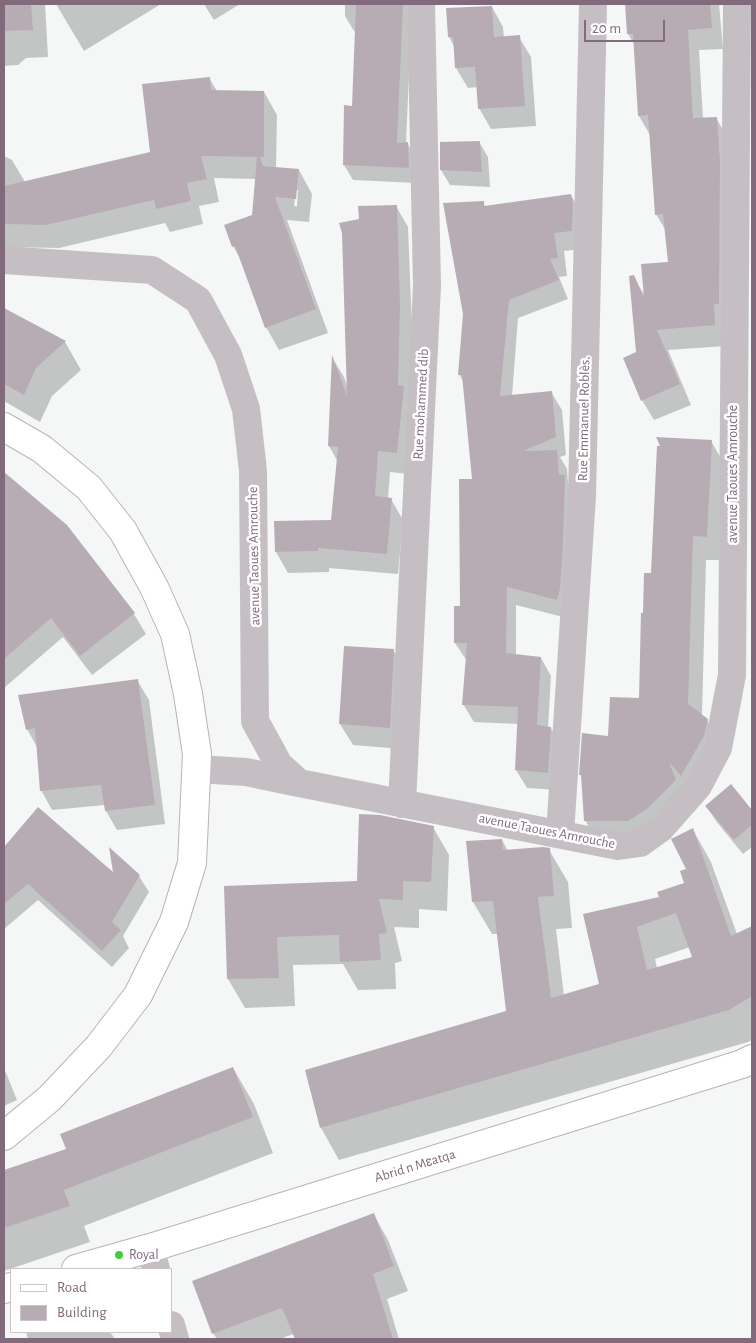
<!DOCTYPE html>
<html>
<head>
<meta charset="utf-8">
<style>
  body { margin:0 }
  #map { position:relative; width:756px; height:1343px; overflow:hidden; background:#f4f7f6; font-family:"Alegreya Sans",sans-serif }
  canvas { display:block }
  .frame { position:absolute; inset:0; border:5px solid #816a7b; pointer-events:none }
  .legend { position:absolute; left:10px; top:1268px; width:162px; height:65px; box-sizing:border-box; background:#fff; border:1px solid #cdc3ca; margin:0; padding:6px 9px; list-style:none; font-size:15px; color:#816a7b }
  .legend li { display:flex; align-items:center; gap:10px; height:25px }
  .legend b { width:25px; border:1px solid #cdc3ca }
  .scale { position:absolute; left:584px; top:20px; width:81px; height:22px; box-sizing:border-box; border:2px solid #816a7b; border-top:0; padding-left:6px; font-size:15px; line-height:18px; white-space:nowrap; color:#816a7b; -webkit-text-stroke:4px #fff; paint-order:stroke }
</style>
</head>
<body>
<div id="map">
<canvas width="756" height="1343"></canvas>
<div class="frame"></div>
<ul class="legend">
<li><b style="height:6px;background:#fff"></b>Road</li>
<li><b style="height:14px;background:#b7acb4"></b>Building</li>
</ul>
<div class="scale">20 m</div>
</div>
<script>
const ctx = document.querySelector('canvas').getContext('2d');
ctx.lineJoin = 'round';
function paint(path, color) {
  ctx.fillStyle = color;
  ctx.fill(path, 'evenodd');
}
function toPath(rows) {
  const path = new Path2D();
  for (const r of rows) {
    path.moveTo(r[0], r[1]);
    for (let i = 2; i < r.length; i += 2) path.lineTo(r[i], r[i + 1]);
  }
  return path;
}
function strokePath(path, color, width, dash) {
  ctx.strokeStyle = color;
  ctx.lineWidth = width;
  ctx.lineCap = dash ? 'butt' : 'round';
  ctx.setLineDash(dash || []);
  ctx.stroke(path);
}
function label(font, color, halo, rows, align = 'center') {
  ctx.font = font + ' "Alegreya Sans",sans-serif';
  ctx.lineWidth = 5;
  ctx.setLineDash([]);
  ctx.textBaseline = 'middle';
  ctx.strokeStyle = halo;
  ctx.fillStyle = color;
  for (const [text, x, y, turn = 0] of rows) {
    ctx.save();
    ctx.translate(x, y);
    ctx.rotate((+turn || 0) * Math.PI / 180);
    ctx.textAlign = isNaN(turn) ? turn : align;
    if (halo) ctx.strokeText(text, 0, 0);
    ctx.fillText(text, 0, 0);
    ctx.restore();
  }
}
const shadow = toPath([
  [4,4,45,4,48,57,26,58,18,65,4,66],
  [56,4,161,4,84,51],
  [204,4,240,4,214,20],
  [345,4,412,4,406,144,408,144,416,159,417,183,353,180,344,165,353,107,356,31,354,31,345,16],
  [626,4,719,4,723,49,699,50,703,119,716,118,728,138,726,346,668,350,691,405,654,420,642,400,633,276,645,296,669,263,666,231,656,214,650,135,639,116,635,46,628,34],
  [492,7,503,27,504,38,519,37,531,57,536,126,491,129,479,108,477,87,468,88,456,68,454,46,449,37],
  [209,78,217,91,264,92,277,115,276,168,299,170,312,194,309,222,287,220,328,333,279,350,266,327,241,260,233,246,253,215,256,179,214,178,219,202,199,206,203,224,170,232,165,223,59,248,4,247,4,156,12,160,25,182,151,153],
  [296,190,298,190,297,206,294,206],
  [479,142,488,157,490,187,450,185,441,170],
  [571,195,581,213,582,249,564,251,567,276,559,277,568,299,518,318,512,396,551,392,562,410,566,455,560,457,567,469,568,483,574,494,567,618,516,605,516,656,541,658,551,676,548,728,551,728,561,746,558,790,527,788,516,770,518,724,474,722,463,704,467,661,455,643,461,607,473,480,464,383,459,374,483,203,486,207],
  [396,206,408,227,412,327,408,474,390,472,388,499,391,499,403,520,398,574,329,568,329,572,288,573,276,552,333,521,338,462,329,446,333,359,344,377,348,389,360,220],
  [4,310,65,342,81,370,52,396,40,422,4,401],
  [711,441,725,465,720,560,706,560,702,716,707,720,721,745,695,799,681,782,689,805,661,833,599,845,585,820,583,778,581,775,640,699,645,615,652,575],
  [4,474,67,527,134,614,146,634,92,675,63,637,4,688,4,582,11,576,4,570],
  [393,650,406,672,402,749,353,745,340,724],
  [137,680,149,700,165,824,117,830,106,811,105,805,52,810,41,790,37,747,27,729],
  [731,786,752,812,752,847,743,854,716,821,707,806],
  [433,827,449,855,447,911,419,909,419,928,394,927,402,961,395,963,396,989,358,990,343,964,293,965,295,1006,245,1008,228,979,225,887,358,883],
  [693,830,711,862,737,934,752,927,752,1040,748,1042,339,1160,321,1128,508,1012,498,934,492,934,473,902,468,842,502,840,508,851,549,850,568,882,572,928,556,929,564,996,600,985,585,914,660,898,686,883],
  [690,947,693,958,657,968,655,959],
  [16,849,114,876,139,876,149,892,123,936,129,948,112,967,38,900,4,929,4,859],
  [4,1068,17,1100,4,1106],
  [233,1068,254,1104,273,1153,84,1226,90,1242,4,1271,4,1172,68,1150],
  [374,1215,388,1240,408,1291,387,1299,399,1339,296,1339,294,1334,279,1339,217,1339,213,1333],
  [26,1332,110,1332,115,1339,28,1339]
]);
const building = toPath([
  [4,4,31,4,33,30,4,31],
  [356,4,403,4,397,143,408,142,409,168,343,165,344,105,352,106],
  [625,4,710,4,712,28,688,30,693,118,717,117,720,161,719,304,714,304,715,325,657,330,680,384,641,401,623,358,636,352,629,276,634,275,644,298,641,264,668,262,663,214,655,215,648,115,638,116,633,34,627,34],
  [492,6,494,37,520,35,525,106,478,109,475,67,455,68,453,37,448,37,446,8],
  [210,77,211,90,264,91,264,157,260,157,263,166,299,169,296,199,275,197,316,309,265,328,235,246,232,247,224,225,252,215,257,157,201,156,207,179,187,183,191,201,156,209,154,200,46,225,4,224,4,186,150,152,142,84],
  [480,141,482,172,440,170,440,142],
  [571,194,573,204,572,231,554,233,558,258,550,259,559,280,509,300,500,396,552,391,556,437,523,451,557,450,559,475,565,475,563,545,560,589,557,600,507,587,506,653,541,657,537,725,551,727,548,773,515,770,518,707,462,705,467,643,454,643,454,606,460,606,459,479,472,479,462,375,458,375,463,314,443,203,484,201,484,206],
  [397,205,400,305,398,385,404,386,397,453,378,451,375,496,392,498,387,554,318,548,318,551,275,552,274,521,331,520,338,447,328,446,332,355,347,396,342,233,339,223,359,219,358,206],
  [4,308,66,341,36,368,24,395,4,384],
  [656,437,712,440,707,537,693,536,688,704,708,719,704,736,681,776,669,762,676,780,647,809,628,821,584,821,581,775,579,775,582,733,608,736,610,697,639,698,641,613,643,613,644,573,651,573,657,446,660,446],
  [4,472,67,525,135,613,80,656,51,618,4,659],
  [344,646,394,649,390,728,339,724],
  [138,679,155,805,105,811,101,785,40,791,35,728,26,730,18,695],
  [731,784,752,810,752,825,734,840,705,806],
  [38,807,113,872,109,847,140,875,112,922,121,930,102,951,28,884,4,904,4,847],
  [359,814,380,815,434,826,431,882,403,881,403,900,379,899,387,933,379,934,381,960,340,962,339,935,277,937,279,978,227,979,224,886,357,881],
  [693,828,731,936,752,926,752,996,729,1010,320,1128,305,1070,506,1011,493,901,472,902,466,841,502,839,503,850,543,847,550,848,554,896,538,897,551,998,599,984,583,914,659,897,657,892,684,883,680,871,686,869,671,839],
  [676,913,692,957,647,970,637,927],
  [233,1067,253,1117,64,1190,70,1206,4,1228,4,1170,66,1149,60,1134],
  [374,1213,394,1266,373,1274,393,1339,295,1339,282,1308,212,1334,192,1281]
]);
const minor = toPath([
  [4,260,152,270,198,300,228,355,246,409,253,471,255,721,279,765,299,783,618,846,640,843,661,828,698,786,718,748,732,675,737,4],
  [196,769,246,772,299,783],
  [402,804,427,285,421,4],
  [560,834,582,496,593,4],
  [150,1248,156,1269],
  [171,1325,175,1339]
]);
const secondary = toPath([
  [4,427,42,449,89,488,123,531,154,587,175,634,188,694,197,754,192,863,174,922,138,995,99,1046,50,1098,4,1136],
  [76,1269,150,1248,742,1064,752,1059],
  [4,1289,11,1287]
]);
const markers = [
  [119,1255,5,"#3fcc44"]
];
const streetNames = [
  ["Rue mohammed dib",421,404,-87],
  ["Rue Emmanuel Roblès.",584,419,-89],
  ["avenue Taoues Amrouche",733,474,-90],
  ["avenue Taoues Amrouche",254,556,-91],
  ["avenue Taoues Amrouche",547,831,11],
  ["Abrid n Mɛatqa",415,1166,-17]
];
const poiNames = [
  ["Royal",129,1255]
];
paint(shadow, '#0003');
paint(building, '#b7acb4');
strokePath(secondary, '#bab2b8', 30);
strokePath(minor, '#c5bfc4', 28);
strokePath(secondary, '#fff', 28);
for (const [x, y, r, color] of markers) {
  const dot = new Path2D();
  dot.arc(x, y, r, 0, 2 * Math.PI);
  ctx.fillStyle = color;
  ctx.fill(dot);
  strokePath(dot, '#fff', 2);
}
label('14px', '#816a7b', '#fff', streetNames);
label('14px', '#816a7b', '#fff', poiNames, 'left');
</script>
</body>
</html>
